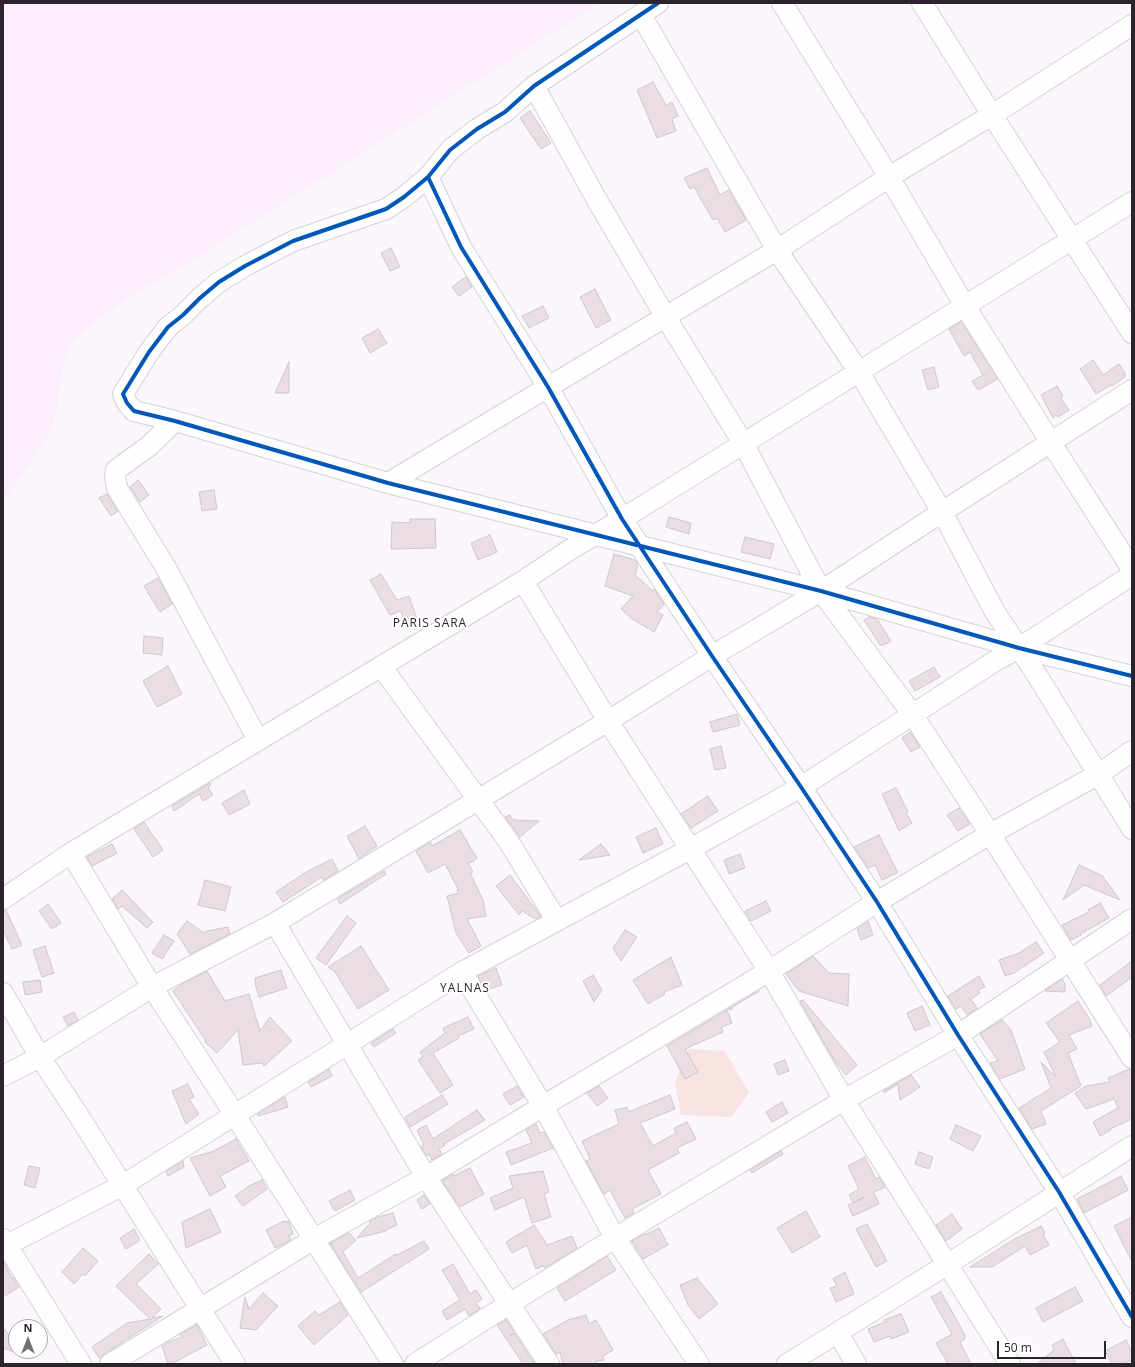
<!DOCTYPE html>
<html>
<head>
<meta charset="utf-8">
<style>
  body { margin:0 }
  #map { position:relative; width:1135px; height:1367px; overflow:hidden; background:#fbf6fb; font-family:"Open Sans",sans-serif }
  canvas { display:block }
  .frame { position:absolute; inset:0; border:4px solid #2c242d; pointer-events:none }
  .north { position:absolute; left:8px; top:1319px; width:40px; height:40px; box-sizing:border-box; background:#fff; border:1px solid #aba7ab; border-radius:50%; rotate:0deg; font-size:11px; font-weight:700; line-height:16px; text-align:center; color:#2c242d }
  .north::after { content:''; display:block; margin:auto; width:14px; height:18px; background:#746e75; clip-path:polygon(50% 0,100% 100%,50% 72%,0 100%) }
  .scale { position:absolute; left:997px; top:1341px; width:109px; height:18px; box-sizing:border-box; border:2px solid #2c242d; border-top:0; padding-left:5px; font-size:12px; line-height:14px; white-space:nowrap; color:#2c242d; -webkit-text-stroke:3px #fff; paint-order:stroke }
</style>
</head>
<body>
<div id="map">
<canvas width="1135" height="1367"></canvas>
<div class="frame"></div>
<div class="north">N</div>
<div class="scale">50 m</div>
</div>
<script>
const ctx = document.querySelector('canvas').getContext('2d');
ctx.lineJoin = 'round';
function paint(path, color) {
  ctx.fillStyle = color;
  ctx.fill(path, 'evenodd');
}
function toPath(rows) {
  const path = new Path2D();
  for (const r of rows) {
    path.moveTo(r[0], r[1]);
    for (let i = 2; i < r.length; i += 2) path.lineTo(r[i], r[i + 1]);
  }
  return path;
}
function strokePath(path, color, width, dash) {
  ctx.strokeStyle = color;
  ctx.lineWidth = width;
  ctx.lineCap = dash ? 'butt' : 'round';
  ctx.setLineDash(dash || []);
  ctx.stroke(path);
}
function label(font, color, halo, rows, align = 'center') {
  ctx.font = font + ' "Open Sans",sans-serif';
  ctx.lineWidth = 3.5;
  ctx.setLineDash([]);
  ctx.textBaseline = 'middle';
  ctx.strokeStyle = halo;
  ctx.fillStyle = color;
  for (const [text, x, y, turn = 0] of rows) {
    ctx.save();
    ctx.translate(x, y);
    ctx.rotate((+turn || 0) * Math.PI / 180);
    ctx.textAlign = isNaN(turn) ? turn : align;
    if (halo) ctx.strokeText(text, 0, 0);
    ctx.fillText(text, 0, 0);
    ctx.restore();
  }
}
const built = toPath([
  [3,3,600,3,190,262,133,295,91,325,73,341,65,356,56,413,49,435,39,451,3,501]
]);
const green = toPath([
  [688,1049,725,1051,749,1093,731,1117,681,1115,675,1083]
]);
const building = toPath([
  [653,82,666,105,672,102,678,116,672,119,676,131,657,138,637,90,653,82],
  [530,111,551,143,541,149,520,118,530,111],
  [707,168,720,195,729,190,746,220,725,232,717,218,713,220,694,187,690,189,684,178,707,168],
  [391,248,400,267,390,271,381,253,391,248],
  [466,277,472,287,459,296,452,287,466,277],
  [595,289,611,320,596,328,580,297,595,289],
  [543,306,549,318,529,328,522,316,543,306],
  [961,322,998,379,978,390,972,381,983,375,970,352,964,356,949,329,961,322],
  [378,329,387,343,370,353,362,338,378,329],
  [1093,360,1103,375,1119,364,1125,373,1125,377,1112,386,1111,385,1096,394,1080,369,1093,360],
  [289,362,289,393,275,393,289,362],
  [934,367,939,387,928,390,922,370,934,367],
  [1057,386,1063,396,1061,398,1069,410,1058,417,1056,415,1053,418,1041,395,1057,386],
  [138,480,149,495,140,502,130,487,138,480],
  [214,490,217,509,202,511,199,492,214,490],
  [107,494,118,511,111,516,99,498,107,494],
  [669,517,691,523,689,534,666,527,669,517],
  [410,519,435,519,436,548,391,549,392,522,410,523,410,519],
  [490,535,497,552,478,560,471,543,490,535],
  [745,537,774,544,770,559,741,552,745,537],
  [614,554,635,560,638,564,635,575,653,591,654,589,664,604,657,612,663,615,654,632,631,618,621,609,633,596,605,586,614,554],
  [381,574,397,600,409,596,417,619,405,623,401,611,390,615,370,580,381,574],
  [158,578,172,604,160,612,144,586,158,578],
  [869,617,877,619,891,641,884,645,880,645,864,620,869,617],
  [144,636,163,638,162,655,143,653,144,636],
  [168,666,182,694,157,707,143,681,168,666],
  [934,667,940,677,915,691,909,681,934,667],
  [737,714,740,725,713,732,710,722,737,714],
  [910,732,920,747,911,752,902,738,910,732],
  [721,746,726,768,715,770,710,749,721,746],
  [210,783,211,785,208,788,213,795,203,801,199,794,174,811,172,806,210,783],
  [896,788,908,812,906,813,912,823,899,831,882,794,896,788],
  [244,790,250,804,229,815,222,803,244,790],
  [708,796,718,811,691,828,681,814,708,796],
  [959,808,970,824,958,831,947,815,959,808],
  [510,815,513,820,539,821,520,837,505,817,510,815],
  [144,822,163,850,153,857,134,829,144,822],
  [365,826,377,846,359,859,347,836,365,826],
  [656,828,663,844,643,853,636,837,656,828],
  [460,830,477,858,474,860,474,861,468,863,473,872,470,873,483,900,486,916,467,919,481,946,469,953,456,933,447,896,459,893,457,890,458,889,445,864,428,873,416,851,430,842,432,846,460,830],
  [879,835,897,871,897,873,882,880,875,865,868,868,854,847,879,835],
  [112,844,117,853,92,866,87,857,112,844],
  [601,844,610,855,579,860,601,844],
  [740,854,745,868,729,874,724,860,740,854],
  [332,859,338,871,324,880,322,877,283,902,276,892,308,871,332,859],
  [1079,865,1103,876,1103,877,1120,900,1084,885,1063,900,1079,865],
  [384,871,386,874,340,904,337,899,384,871],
  [510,875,539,914,541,916,536,919,522,911,519,915,496,886,510,875],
  [205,880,231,887,225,911,198,905,205,880],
  [122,890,153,922,147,928,122,906,118,909,112,899,122,890],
  [766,901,771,911,751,921,745,911,766,901],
  [1100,903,1109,918,1080,934,1081,935,1071,940,1062,925,1089,912,1088,910,1100,903],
  [48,904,61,923,52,929,39,911,48,904],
  [3,910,6,910,22,945,12,949,3,930,3,910],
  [347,916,356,923,326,965,316,958,347,916],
  [187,921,204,933,207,931,228,927,230,934,190,954,177,934,187,921],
  [868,921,873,935,861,940,857,929,868,921],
  [625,930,637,937,621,961,613,948,625,930],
  [164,935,174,941,162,959,152,953,164,935],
  [1036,942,1044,953,1014,973,1005,976,999,960,1019,953,1036,942],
  [45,946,54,973,42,977,33,950,45,946],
  [361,946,389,990,358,1009,335,972,328,967,361,946],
  [813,956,829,973,849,974,848,1006,799,991,786,974,813,956],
  [671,957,682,985,664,992,665,994,648,1004,633,980,671,957],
  [1132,961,1132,977,1106,996,1100,985,1132,961],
  [496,968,502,985,486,990,478,976,496,968],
  [281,970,287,988,259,997,255,983,255,978,281,970],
  [207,971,225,1001,249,994,260,1031,270,1017,292,1041,264,1066,262,1063,243,1065,238,1030,217,1053,205,1042,206,1041,173,991,184,983,207,971],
  [593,975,602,990,594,1002,583,981,593,975],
  [979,976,985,987,978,990,980,993,971,999,977,1008,967,1015,961,1006,956,1009,948,996,979,976],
  [1062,979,1065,984,1065,992,1045,991,1062,979],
  [40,980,42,992,25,995,23,982,40,980],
  [759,991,732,1007,732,1009,727,1010,732,1023,721,1027,723,1032,685,1049,698,1072,685,1079,667,1046,759,991],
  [803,1000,857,1065,846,1075,834,1060,800,1001,803,1000],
  [1078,1001,1089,1018,1092,1026,1069,1035,1077,1049,1068,1053,1081,1086,1041,1111,1046,1124,1032,1129,1019,1108,1051,1088,1041,1062,1056,1077,1044,1052,1060,1042,1046,1023,1078,1001],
  [922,1006,930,1025,915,1031,907,1013,922,1006],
  [74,1012,78,1020,68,1026,63,1017,74,1012],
  [468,1017,474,1029,458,1036,459,1038,433,1053,453,1085,440,1093,418,1060,423,1057,420,1052,445,1033,443,1028,468,1017],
  [1002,1020,1011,1030,1025,1069,1000,1079,990,1063,998,1061,980,1034,1002,1020],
  [393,1029,396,1033,374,1047,371,1043,393,1029],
  [785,1060,789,1071,778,1075,774,1064,785,1060],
  [329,1069,332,1076,311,1087,308,1082,329,1069],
  [1129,1069,1132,1069,1132,1119,1110,1129,1111,1130,1100,1136,1093,1122,1118,1108,1114,1099,1086,1109,1075,1093,1086,1086,1110,1082,1108,1078,1129,1069],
  [911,1075,920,1087,900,1100,898,1084,884,1093,883,1091,911,1075],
  [188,1084,194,1097,189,1099,199,1114,186,1124,172,1091,188,1084],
  [517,1086,524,1097,510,1105,503,1094,517,1086],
  [599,1086,608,1098,597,1106,587,1093,599,1086],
  [442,1095,448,1104,410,1127,405,1117,442,1095],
  [670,1095,675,1109,640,1123,653,1146,676,1133,674,1128,687,1122,696,1139,677,1148,679,1153,648,1170,661,1194,632,1209,634,1213,625,1218,610,1190,604,1194,586,1161,590,1159,582,1141,619,1124,615,1110,627,1107,628,1112,670,1095],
  [285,1097,288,1107,258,1116,257,1114,285,1097],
  [782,1102,788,1113,772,1122,766,1112,782,1102],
  [477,1110,485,1120,444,1144,445,1145,439,1149,442,1154,432,1160,429,1154,427,1156,421,1147,424,1145,417,1130,426,1125,433,1139,477,1110],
  [536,1124,540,1133,544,1132,553,1148,511,1165,506,1152,532,1143,526,1130,536,1124],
  [956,1125,981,1136,973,1151,950,1139,956,1125],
  [236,1139,249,1161,220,1176,226,1187,210,1196,190,1158,214,1151,236,1139],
  [781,1151,783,1154,752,1173,750,1170,781,1151],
  [919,1152,933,1157,929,1169,915,1164,919,1152],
  [865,1157,876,1179,879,1177,885,1187,874,1192,879,1204,853,1216,848,1205,864,1198,863,1197,853,1203,849,1195,859,1189,848,1166,865,1157],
  [183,1161,184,1167,168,1176,166,1171,183,1161],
  [29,1166,40,1168,35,1188,24,1185,29,1166],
  [470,1168,484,1194,460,1207,442,1181,453,1174,454,1176,470,1168],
  [543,1171,549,1192,544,1194,551,1217,532,1223,524,1197,495,1210,490,1198,513,1188,509,1176,543,1171],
  [1121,1176,1128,1190,1084,1213,1077,1199,1121,1176],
  [262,1180,267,1189,243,1206,235,1196,249,1186,262,1180],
  [350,1190,355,1200,335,1211,329,1201,350,1190],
  [424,1195,430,1204,422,1209,417,1200,424,1195],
  [210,1209,221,1232,186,1248,182,1222,210,1209],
  [806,1211,820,1237,792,1253,777,1228,806,1211],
  [393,1213,397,1225,386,1230,386,1231,357,1238,370,1223,370,1221,378,1217,393,1213],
  [952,1214,962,1229,946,1241,936,1225,952,1214],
  [1132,1217,1132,1262,1114,1226,1132,1217],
  [284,1221,285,1222,289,1221,293,1234,289,1236,291,1240,275,1248,266,1230,284,1221],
  [867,1224,887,1261,876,1267,856,1229,867,1224],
  [534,1225,547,1245,572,1236,577,1248,545,1268,543,1266,536,1269,527,1245,512,1253,506,1242,534,1225],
  [1041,1226,1045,1233,1043,1234,1049,1245,1030,1255,1025,1246,992,1267,970,1267,1013,1240,1041,1226],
  [659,1228,668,1245,643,1259,632,1241,646,1233,647,1234,659,1228],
  [134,1229,140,1240,126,1249,120,1238,134,1229],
  [349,1233,356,1240,343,1252,358,1278,396,1254,397,1255,424,1241,429,1249,361,1292,330,1243,349,1233],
  [83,1248,98,1261,85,1276,83,1274,74,1284,62,1272,83,1248],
  [149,1254,158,1264,136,1284,161,1309,152,1318,163,1316,104,1354,100,1359,92,1347,127,1323,150,1319,116,1286,149,1254],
  [607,1256,616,1270,565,1301,557,1288,607,1256],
  [3,1261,12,1278,13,1277,19,1287,3,1297,3,1261],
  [453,1264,470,1294,476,1290,482,1299,476,1303,480,1309,469,1316,465,1309,447,1320,442,1311,460,1300,442,1270,453,1264],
  [845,1272,854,1294,836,1302,830,1288,837,1286,833,1279,845,1272],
  [697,1278,718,1304,699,1319,688,1305,680,1285,697,1278],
  [1075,1287,1083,1301,1043,1322,1036,1308,1075,1287],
  [941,1292,965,1335,965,1339,960,1342,971,1364,948,1364,936,1343,952,1334,931,1297,941,1292],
  [263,1293,278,1306,256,1330,240,1328,245,1297,249,1309,263,1293],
  [340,1302,348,1315,314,1345,298,1326,315,1311,319,1315,340,1302],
  [901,1314,909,1332,891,1339,890,1336,874,1342,868,1329,885,1322,884,1320,901,1314],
  [586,1315,589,1324,596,1320,613,1350,603,1356,604,1360,596,1361,597,1364,563,1364,560,1352,556,1354,543,1334,568,1320,586,1315],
  [506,1320,515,1333,510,1335,515,1334,535,1364,523,1364,497,1325,506,1320],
  [197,1325,207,1345,171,1364,168,1364,162,1346,168,1342,182,1337,180,1334,197,1325],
  [3,1327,16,1345,16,1351,21,1351,23,1355,3,1348,3,1327],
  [1063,1339,1076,1364,1037,1364,1054,1350,1052,1345,1063,1339],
  [1126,1340,1132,1352,1132,1360,1124,1364,1112,1364,1105,1351,1126,1340]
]);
const minor = toPath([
  [658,3,534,86,505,112,477,129,450,150,428,177,404,197,386,209,293,241,245,266,219,282,200,298,183,315,168,327,149,352,123,394,127,403,134,411,175,421,388,483,821,591,1019,648,1132,676],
  [782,3,889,177,965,306,1051,443,1132,569],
  [922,3,992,115,1132,333],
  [641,15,777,250,859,372,942,512,995,612,1035,672,1132,829],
  [534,86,597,200,665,316,743,443,821,591,913,715,990,834,1132,1058],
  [428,177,461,247,548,387,622,519,712,656,801,787,877,902,958,1035,1059,1192,1132,1317],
  [175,421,149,446,116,470,115,477,117,488,166,568,258,740],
  [388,483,777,250,889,177,992,115,1132,25],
  [523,581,608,721,769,971,844,1100,1010,1364],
  [381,666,509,842,557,921],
  [71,853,152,987,235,1115,393,1364],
  [3,899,71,853,523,581,571,549,622,519,1132,202],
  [275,923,426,1177,549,1364],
  [462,972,543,1106,615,1238,699,1364],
  [3,993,40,1057,77,1113,235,1364],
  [3,1076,40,1057,152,987,275,923,608,721,712,656,821,591,942,512,1132,390],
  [3,1239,81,1364],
  [3,1247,123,1185,462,972,690,849,801,787,995,661,1019,648,1132,575],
  [838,1333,856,1364],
  [110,1364,314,1239,426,1177,543,1106,769,971,877,902,990,834,1099,774,1132,751],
  [415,1364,509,1304,615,1238,844,1100,958,1035,1132,919],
  [787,1364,948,1264,1132,1146]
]);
const cycleway = toPath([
  [658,3,534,86,505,112,477,129,450,150,428,177,404,197,386,209,293,241,245,266,219,282,200,298,183,315,168,327,149,352,123,394,127,403,134,411,175,421,388,483,821,591,1019,648,1132,676],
  [428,177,461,247,548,387,622,519,712,656,801,787,877,902,958,1035,1059,1192,1132,1317]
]);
const neighbourhoodNames = [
  ["PARIS SARA",430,624],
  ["YALNAS",465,989]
];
paint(built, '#fceefd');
paint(green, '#f8e3e3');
paint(building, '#eadee4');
strokePath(building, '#cec7cb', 1);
strokePath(minor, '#d6d1d7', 22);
strokePath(minor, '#fefefe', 20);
strokePath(cycleway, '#0057b8', 4);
ctx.letterSpacing = '1px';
label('12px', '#2c242d', '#fff', neighbourhoodNames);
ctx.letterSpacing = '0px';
</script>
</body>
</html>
